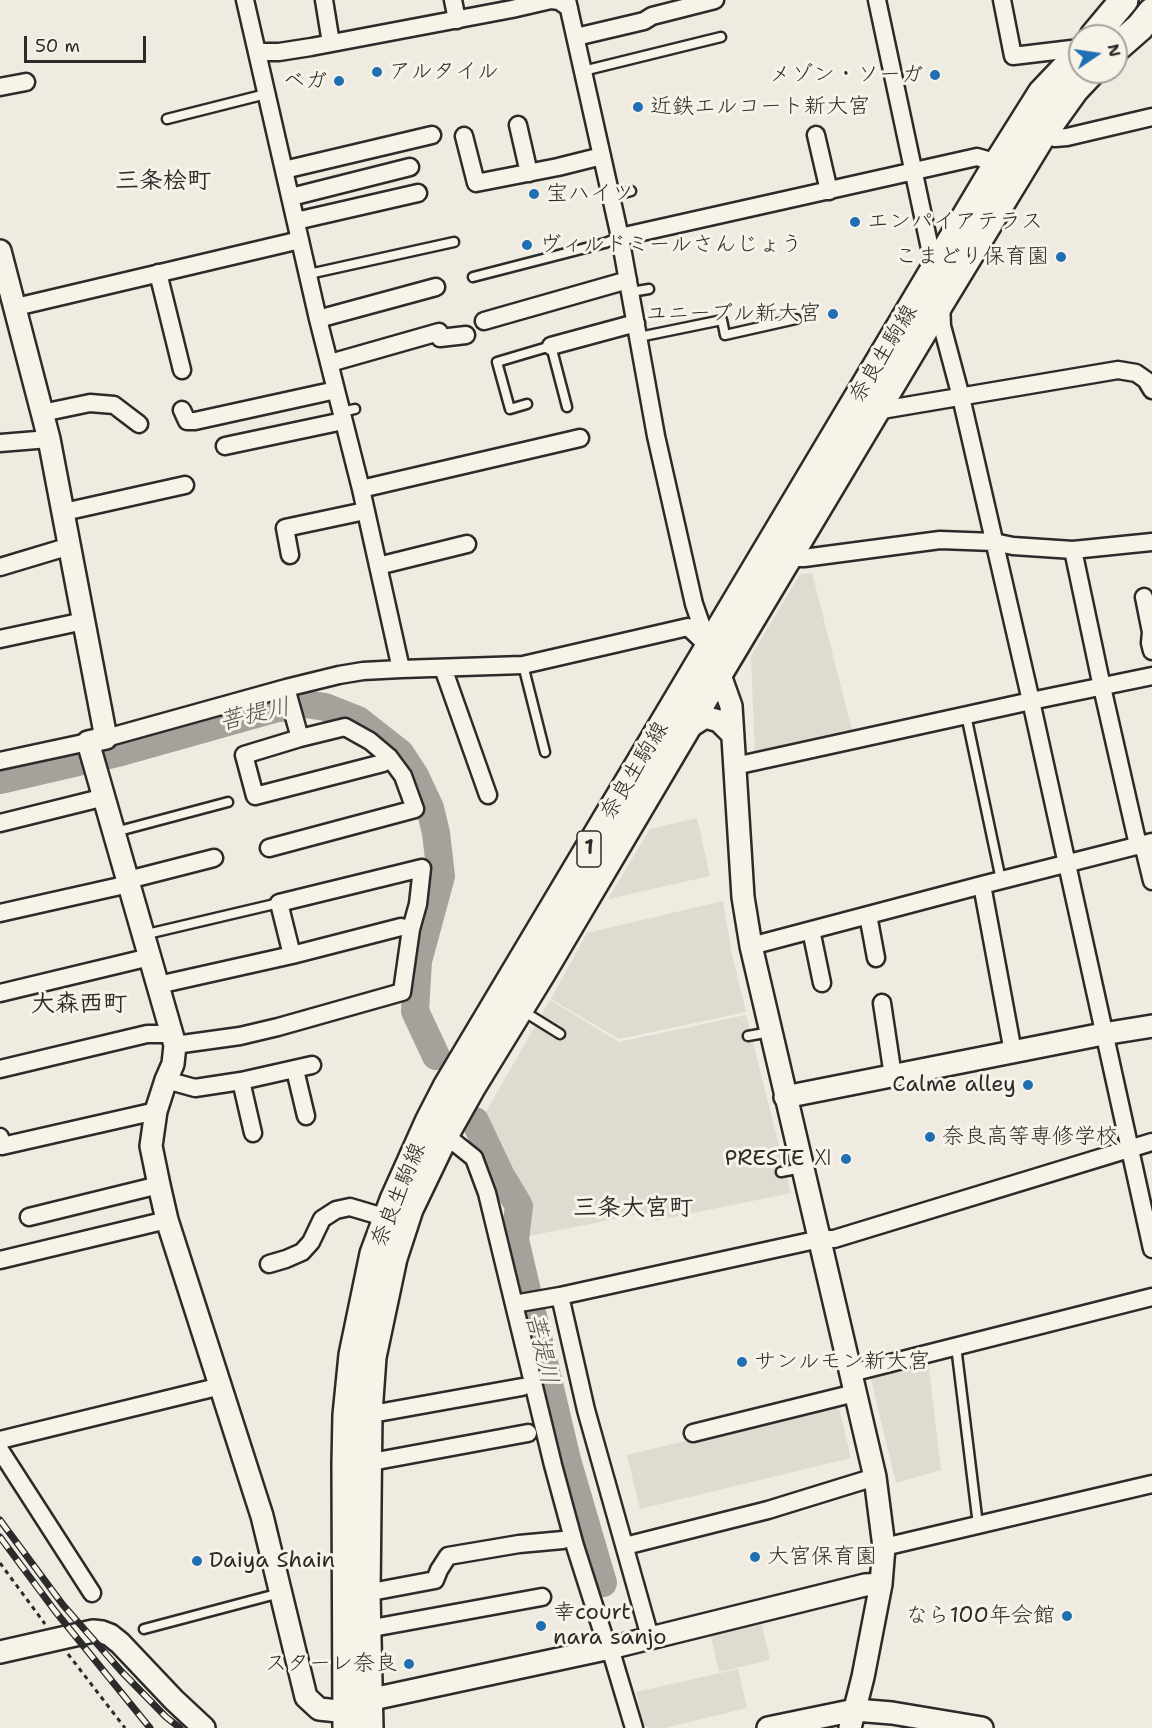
<!DOCTYPE html>
<html>
<head>
<meta charset="utf-8">
<style>
  body { margin:0 }
  #map { position:relative; width:1152px; height:1728px; overflow:hidden; background:#efebe0; font-family:"Shantell Sans",sans-serif }
  canvas { display:block }
  .north { position:absolute; left:1068px; top:24px; width:60px; height:60px; box-sizing:border-box; background:#f7f3e8; border:2px solid #a5a39c; border-radius:50%; rotate:77deg; font-size:16px; font-weight:700; line-height:24px; text-align:center; color:#2b2b2b }
  .north::after { content:''; display:block; margin:auto; width:21px; height:27px; background:#1f6fb2; clip-path:polygon(50% 0,100% 100%,50% 72%,0 100%) }
  .scale { position:absolute; left:24px; top:36px; width:122px; height:27px; box-sizing:border-box; border:3px solid #2b2b2b; border-top:0; padding-left:8px; font-size:18px; line-height:21px; white-space:nowrap; color:#2b2b2b; -webkit-text-stroke:4px #f7f3e8; paint-order:stroke }
</style>
</head>
<body>
<div id="map">
<canvas width="1152" height="1728"></canvas>
<div class="north">N</div>
<div class="scale">50 m</div>
</div>
<script>
const ctx = document.querySelector('canvas').getContext('2d');
ctx.lineJoin = 'round';
function paint(path, color) {
  ctx.fillStyle = color;
  ctx.fill(path, 'evenodd');
}
function toPath(rows) {
  const path = new Path2D();
  for (const r of rows) {
    path.moveTo(r[0], r[1]);
    for (let i = 2; i < r.length; i += 2) path.lineTo(r[i], r[i + 1]);
  }
  return path;
}
function strokePath(path, color, width, dash) {
  ctx.strokeStyle = color;
  ctx.lineWidth = width;
  ctx.lineCap = dash ? 'butt' : 'round';
  ctx.setLineDash(dash || []);
  ctx.stroke(path);
}
function label(font, color, halo, rows, align = 'center') {
  ctx.font = font + ' "Shantell Sans","Klee One",sans-serif';
  ctx.lineWidth = 6;
  ctx.setLineDash([]);
  ctx.textBaseline = 'middle';
  ctx.strokeStyle = halo;
  ctx.fillStyle = color;
  for (const [text, x, y, turn = 0] of rows) {
    ctx.save();
    ctx.translate(x, y);
    ctx.rotate((+turn || 0) * Math.PI / 180);
    ctx.textAlign = isNaN(turn) ? turn : align;
    if (halo) ctx.strokeText(text, 0, 0);
    ctx.fillText(text, 0, 0);
    ctx.restore();
  }
}
const built = toPath([
  [812,573,853,734,755,755,751,656,800,574],
  [697,818,710,876,608,899,650,829],
  [723,901,732,955,746,1012,619,1039,551,999,587,933],
  [550,1000,619,1042,746,1015,791,1193,654,1221,651,1212,529,1236,517,1181,479,1124],
  [928,1361,941,1470,896,1483,870,1375],
  [838,1404,851,1458,640,1509,627,1455],
  [760,1618,770,1660,719,1672,709,1629],
  [738,1669,747,1708,665,1728,650,1728,644,1725,636,1692]
]);
const river = toPath([
  [0,780,121,752,274,709,306,704,325,707,358,720,400,753,415,776,430,808,436,833,441,876,418,961,415,1011,436,1056],
  [475,1121,501,1176,519,1206,515,1240,567,1460,603,1583]
]);
const path = toPath([
  [0,1563,45,1624],
  [68,1654,125,1728]
]);
const service = toPath([
  [583,71,721,37],
  [167,119,266,94],
  [611,196,631,191],
  [309,274,454,242],
  [473,277,605,243,620,237],
  [631,292,649,289],
  [639,337,722,320,725,335,796,319],
  [527,404,510,409,497,362,551,346,567,407],
  [341,412,355,409],
  [523,665,545,752],
  [966,715,1001,880],
  [115,832,228,802],
  [143,935,279,903],
  [523,1011,560,1034],
  [748,1036,770,1032],
  [781,1172,802,1168],
  [956,1346,978,1525],
  [144,1629,280,1593]
]);
const minor = toPath([
  [245,0,318,319,361,489,401,669],
  [324,0,331,43],
  [453,0,457,20],
  [567,0,620,237,656,436,694,604,709,647],
  [877,0,935,272],
  [1002,0,1013,56,1080,48],
  [576,37,644,21,652,16,715,0],
  [257,52,279,52,311,47,512,9,551,0,559,1,569,8],
  [0,87,26,82],
  [518,125,529,173],
  [816,135,829,191],
  [1042,135,1055,138,1067,137,1152,117],
  [464,136,476,183,558,167,602,156],
  [284,170,432,135],
  [291,197,410,167],
  [296,221,418,193],
  [620,237,977,157,998,163],
  [158,273,182,370],
  [941,303,942,326,961,397,1031,701,1152,1249],
  [16,307,300,240],
  [318,319,436,287],
  [484,321,628,280],
  [551,346,636,323],
  [330,363,439,332,440,338,466,335],
  [182,410,187,421,195,421,336,390],
  [876,411,1118,370,1136,373,1146,380,1152,390],
  [42,413,90,403,114,405,139,424],
  [0,443,49,439],
  [225,446,343,421],
  [361,489,580,438],
  [64,512,185,485],
  [1073,550,1102,687,1138,845],
  [290,555,285,528,365,511],
  [788,558,804,558,940,540,994,542,1013,546,1073,550,1152,542],
  [378,566,467,544],
  [0,567,70,546],
  [1144,597,1151,632,1150,643,1152,651],
  [0,639,84,621],
  [443,668,488,795],
  [106,738,286,688,339,675,363,671,401,669,523,665,688,627,706,644],
  [300,738,244,755,255,796,383,763,389,757],
  [0,761,88,742],
  [735,766,1031,701,1152,676],
  [0,823,105,797],
  [1143,844,1152,881],
  [269,848,415,809,403,776,389,757,370,741,345,727,300,738,286,688],
  [128,880,214,858],
  [982,885,1013,1052],
  [0,913,129,884],
  [868,915,876,958],
  [811,930,822,983],
  [751,946,982,885,1152,842],
  [158,985,292,955,401,927,411,929],
  [0,993,150,957],
  [882,1003,893,1076],
  [175,1045,240,1036,278,1027,402,992,411,929,418,904,422,868,279,903,292,955],
  [0,1069,147,1034,172,1034],
  [295,1070,306,1116],
  [166,1080,195,1088,241,1081,312,1065],
  [241,1081,253,1133],
  [439,1130,474,1158,487,1193,553,1465,575,1546,605,1640,610,1648,634,1728],
  [0,1137,2,1146,156,1111],
  [29,1217,159,1185],
  [0,1260,167,1220],
  [269,1264,286,1259,302,1252,311,1242,322,1219,336,1210,350,1207,387,1218],
  [514,1304,560,1296],
  [851,1373,1152,1297],
  [368,1413,383,1412,522,1387],
  [693,1433,855,1393],
  [0,1440,221,1386],
  [0,1450,92,1593],
  [367,1462,382,1460,528,1433],
  [625,1546,768,1510,875,1477],
  [884,1547,1152,1484],
  [366,1593,435,1580,439,1570,448,1556,519,1544,563,1540],
  [367,1629,542,1597],
  [650,1637,586,1410,560,1296,820,1239,834,1239,1152,1142]
]);
const tertiary = toPath([
  [0,251,49,439,106,738,88,742,175,1045,173,1064,166,1080,156,1111,151,1146,159,1185,167,1220,262,1516,306,1697,319,1709,348,1712],
  [715,661,731,706,743,897,751,946,875,1477,884,1547,881,1584,863,1677,850,1728],
  [685,730,705,717,719,721,733,735],
  [785,1097,1103,1034,1152,1026],
  [0,1652,93,1631,102,1632,110,1635,120,1643,174,1700,204,1728],
  [369,1697,382,1697,610,1648,865,1585,881,1584],
  [768,1728,855,1710,892,1713,982,1728]
]);
const primary = toPath([
  [1094,36,1124,0],
  [1116,48,1140,27,1152,12],
  [347,1728,346,1464,347,1415,353,1355,374,1254,394,1200,429,1122,447,1087,998,163,1042,93,1080,53],
  [369,1728,366,1593,368,1413,372,1357,393,1258,409,1209,445,1134,472,1086,542,972,720,671,941,301,1042,135,1075,89,1091,72]
]);
const rail = toPath([
  [0,1520,63,1605,121,1671,166,1717,180,1728],
  [0,1537,55,1611,150,1728]
]);
const markers = [
  [377,72,6,"#1f6fb2"],
  [935,75,6,"#1f6fb2"],
  [339,81,6,"#1f6fb2"],
  [638,107,6,"#1f6fb2"],
  [534,194,6,"#1f6fb2"],
  [855,222,6,"#1f6fb2"],
  [527,245,6,"#1f6fb2"],
  [1061,257,6,"#1f6fb2"],
  [833,314,6,"#1f6fb2"],
  [1028,1085,6,"#1f6fb2"],
  [930,1137,6,"#1f6fb2"],
  [846,1159,6,"#1f6fb2"],
  [742,1362,6,"#1f6fb2"],
  [755,1557,6,"#1f6fb2"],
  [197,1561,6,"#1f6fb2"],
  [1067,1616,6,"#1f6fb2"],
  [541,1626,6,"#1f6fb2"],
  [409,1664,6,"#1f6fb2"]
];
const shields = [
  [589,849,24]
];
const shieldNames = [
  ["1",589,849]
];
const poiNames = [
  ["アルタイル",389,72],
  ["メゾン・ソーガ",923,75,"right"],
  ["ベガ",327,81,"right"],
  ["近鉄エルコート新大宮",650,107],
  ["宝ハイツ",546,194],
  ["エンパイアテラス",867,222],
  ["ヴィルドミールさんじょう",539,245],
  ["こまどり保育園",1049,257,"right"],
  ["ユニーブル新大宮",821,314,"right"],
  ["Calme alley",1016,1085,"right"],
  ["奈良高等専修学校",942,1137],
  ["PRESTE Ⅺ",834,1159,"right"],
  ["サンルモン新大宮",754,1362],
  ["大宮保育園",767,1557],
  ["Daiya Shain",209,1561],
  ["幸court",553,1613],
  ["nara sanjo",553,1638],
  ["なら100年会館",1055,1616,"right"],
  ["スターレ奈良",397,1664,"right"]
];
const streetNames = [
  ["奈良生駒線",884,354,-59],
  ["奈良生駒線",635,771,-59],
  ["奈良生駒線",399,1195,-68]
];
const neighbourhoodNames = [
  ["三条桧町",163,182],
  ["大森西町",79,1005],
  ["三条大宮町",633,1209]
];
const waterNames = [
  ["菩提川",255,715,-13],
  ["菩提川",541,1349,77]
];
paint(built, '#dedbd1');
strokePath(river, '#a4a29a', 28);
strokePath(service, '#2b2b2b', 13);
strokePath(minor, '#2b2b2b', 21);
strokePath(tertiary, '#2b2b2b', 26);
strokePath(primary, '#2b2b2b', 32);
strokePath(path, '#2b2b2b', 3, [4.5, 4.5]);
strokePath(service, '#f7f3e8', 8);
strokePath(minor, '#f7f3e8', 16);
strokePath(tertiary, '#f7f3e8', 21);
strokePath(primary, '#f7f3e8', 27);
strokePath(rail, '#2b2b2b', 7);
strokePath(rail, '#f7f3e8', 4.5, [14]);
for (const [x, y, r, color] of markers) {
  const dot = new Path2D();
  dot.arc(x, y, r, 0, 2 * Math.PI);
  ctx.fillStyle = color;
  ctx.fill(dot);
  strokePath(dot, '#f7f3e8', 2);
}
for (const [x, y, w] of shields) {
  const box = new Path2D();
  box.roundRect(x - w / 2, y - 18, w, 36, 4.5);
  ctx.fillStyle = '#f7f3e8';
  ctx.fill(box);
  strokePath(box, '#2b2b2b', 1.5);
}
label('bold 21px', '#2b2b2b', null, shieldNames);
label('22px', '#2b2b2b', '#f7f3e8', poiNames, 'left');
label('22px', '#2b2b2b', '#f7f3e8', streetNames);
label('bold 24px', '#2b2b2b', '#f7f3e8', neighbourhoodNames);
label('italic 24px', '#555552', '#f7f3e8', waterNames);
</script>
</body>
</html>
